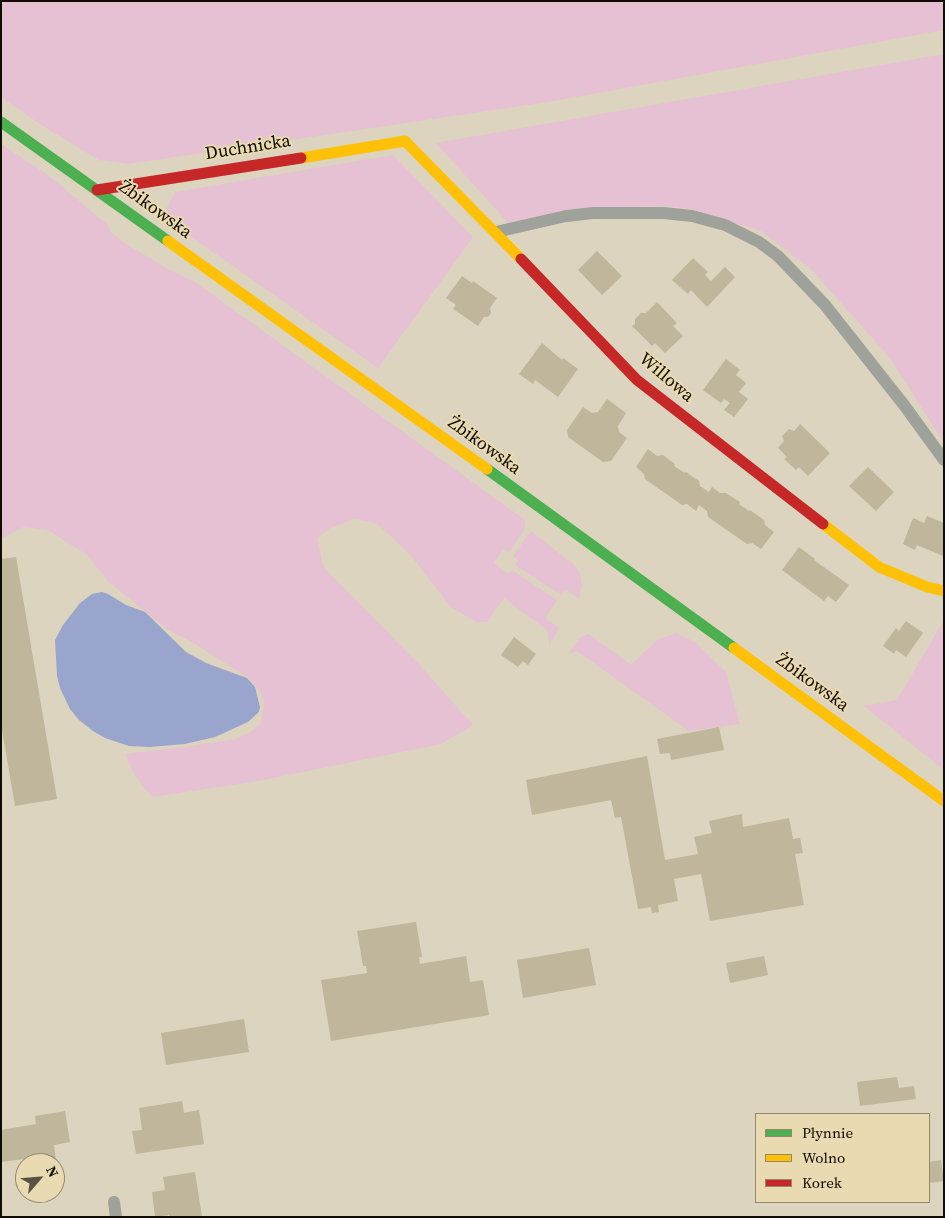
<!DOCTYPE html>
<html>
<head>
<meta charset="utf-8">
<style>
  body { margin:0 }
  #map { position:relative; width:945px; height:1218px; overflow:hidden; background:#dcd4be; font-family:"Source Serif 4",serif }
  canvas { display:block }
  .frame { position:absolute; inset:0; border:2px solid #110c01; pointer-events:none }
  .legend { position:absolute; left:755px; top:1113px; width:175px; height:90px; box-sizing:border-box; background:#e9dab1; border:1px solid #93886b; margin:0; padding:6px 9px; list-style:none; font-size:15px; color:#110c01 }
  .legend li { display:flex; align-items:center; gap:10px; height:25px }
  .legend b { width:25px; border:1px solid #93886b }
  .north { position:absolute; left:15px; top:1153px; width:50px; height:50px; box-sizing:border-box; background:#e9dab1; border:1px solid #93886b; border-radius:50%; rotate:63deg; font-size:14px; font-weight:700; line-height:20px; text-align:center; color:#110c01 }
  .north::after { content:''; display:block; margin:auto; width:18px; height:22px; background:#585243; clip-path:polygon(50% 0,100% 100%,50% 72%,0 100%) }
</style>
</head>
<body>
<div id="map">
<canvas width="945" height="1218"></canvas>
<div class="frame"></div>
<ul class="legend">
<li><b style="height:6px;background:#4caf50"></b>Płynnie</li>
<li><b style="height:6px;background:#ffc107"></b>Wolno</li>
<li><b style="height:6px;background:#c62828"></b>Korek</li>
</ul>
<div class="north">N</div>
</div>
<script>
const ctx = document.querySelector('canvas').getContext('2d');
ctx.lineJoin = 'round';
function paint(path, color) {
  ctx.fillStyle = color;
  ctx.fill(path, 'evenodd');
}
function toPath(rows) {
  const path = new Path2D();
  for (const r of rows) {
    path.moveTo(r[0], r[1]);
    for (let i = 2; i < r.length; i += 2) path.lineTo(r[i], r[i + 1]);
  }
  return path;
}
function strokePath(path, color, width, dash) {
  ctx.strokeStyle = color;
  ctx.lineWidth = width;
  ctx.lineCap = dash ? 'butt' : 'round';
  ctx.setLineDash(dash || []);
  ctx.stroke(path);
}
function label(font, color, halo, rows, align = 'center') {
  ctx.font = font + ' "Source Serif 4",serif';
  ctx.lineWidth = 4;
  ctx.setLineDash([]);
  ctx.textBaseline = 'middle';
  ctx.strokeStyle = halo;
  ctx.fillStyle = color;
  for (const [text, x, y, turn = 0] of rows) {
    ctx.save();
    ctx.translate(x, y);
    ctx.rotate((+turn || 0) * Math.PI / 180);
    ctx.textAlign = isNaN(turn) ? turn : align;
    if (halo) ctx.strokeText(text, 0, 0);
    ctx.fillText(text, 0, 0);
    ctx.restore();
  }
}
const green = toPath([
  [1,1,944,1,944,30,548,102,128,164,99,160,43,126,1,97],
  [944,54,944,443,890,358,811,269,761,231,691,209,664,206,570,209,509,224,436,143],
  [1,144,48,175,108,225,110,232,129,246,170,270,195,282,525,520,524,530,509,553,503,549,494,563,508,574,512,570,557,600,545,618,559,628,549,646,548,631,504,598,487,622,476,622,451,607,409,553,376,523,354,519,330,528,317,538,323,567,415,660,473,725,441,744,258,781,153,797,145,789,135,776,125,754,184,747,236,739,249,733,261,723,264,705,262,694,250,679,192,642,168,630,108,581,87,555,48,530,23,527,1,539],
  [393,155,473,237,378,368,163,217,175,192],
  [531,531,573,564,580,573,582,585,579,599,566,589,561,595,515,565,518,560,513,556],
  [944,620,944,770,864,706,897,700],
  [677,633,696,643,726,672,740,724,689,731,577,651,568,654,581,637,589,634,631,665,658,639]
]);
const water = toPath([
  [102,592,108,594,126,605,145,612,186,652,206,663,247,678,255,687,260,707,259,712,248,722,215,737,185,744,150,747,129,746,105,738,93,731,79,720,70,709,60,688,57,676,55,640,63,625,80,603,92,594]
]);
const building = toPath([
  [597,251,622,276,602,295,578,270],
  [693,258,708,272,705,275,711,281,725,267,735,277,707,307,691,290,688,294,672,280],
  [462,276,472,283,473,281,497,298,490,308,491,313,488,317,484,317,478,326,453,309,456,305,446,298],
  [657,302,677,323,673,326,683,336,665,353,655,343,652,346,632,326,635,324,635,319,641,313,646,313],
  [542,343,562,360,563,358,578,369,558,397,535,380,533,384,519,374],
  [726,359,740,370,736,375,746,383,739,392,748,399,734,417,724,410,730,403,724,399,721,403,703,390],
  [607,399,626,413,618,426,619,432,627,438,611,461,603,462,568,437,567,430,583,407,592,413,598,412],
  [800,424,830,453,808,476,799,467,796,470,784,459,787,457,778,448,784,441,782,436,789,429,794,431],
  [648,449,657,456,663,455,675,464,674,466,685,473,686,472,699,481,700,486,709,492,712,487,720,493,726,493,740,502,739,504,749,511,750,510,764,520,765,525,774,532,761,549,752,543,747,544,708,517,707,511,699,505,696,511,687,504,682,505,645,479,644,474,636,467],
  [868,467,894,492,876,511,849,486],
  [927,516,944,523,943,556,917,545,915,550,903,544,913,518,924,523],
  [799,547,815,559,814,560,849,585,836,602,828,596,824,601,782,570],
  [16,557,57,799,15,806,1,724,1,559],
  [906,621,923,633,906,657,896,650,894,654,883,646,896,628,899,631],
  [514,637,536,654,528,665,523,661,518,667,501,655],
  [719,727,724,750,671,760,670,753,660,754,657,739],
  [647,756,665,860,698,854,694,837,712,833,709,821,742,814,743,827,789,818,793,839,800,838,803,853,795,854,804,905,710,921,701,874,674,879,678,901,658,905,659,912,652,913,651,907,638,909,621,817,615,818,611,800,532,815,526,780],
  [416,922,422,957,419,957,420,964,466,956,470,982,483,980,489,1015,331,1041,321,980,367,973,366,966,363,966,357,931],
  [589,948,596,985,523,998,517,960],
  [764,956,768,975,730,983,726,963],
  [244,1019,249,1052,166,1065,161,1033],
  [897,1077,899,1088,914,1086,916,1099,860,1106,857,1082],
  [182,1101,184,1113,199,1110,204,1144,136,1154,132,1131,142,1130,139,1108],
  [65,1111,70,1142,54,1145,58,1175,55,1176,55,1163,24,1163,24,1159,1,1162,1,1130,36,1124,35,1116],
  [941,1160,944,1181,929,1183,929,1162],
  [195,1172,202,1217,169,1217,169,1215,155,1217,152,1192,165,1190,163,1177]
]);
const lane = toPath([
  [496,232,566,216,593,213,664,213,692,216,725,225,759,242,778,256,825,305,904,405,944,460],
  [114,1202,116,1217]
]);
const fast = toPath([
  [1,122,168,241],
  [487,469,734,648]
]);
const slow = toPath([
  [301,158,405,141,521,259],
  [168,241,487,469],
  [823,524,879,567,927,587,944,591],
  [734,648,944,801]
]);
const jam = toPath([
  [97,190,301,158],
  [521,259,637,380,823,524]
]);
const streetNames = [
  ["Duchnicka",248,148,-9],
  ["Żbikowska",155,210,36],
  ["Willowa",666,378,40],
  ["Żbikowska",484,446,36],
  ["Żbikowska",812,683,36]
];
paint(green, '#e5c1d3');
paint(water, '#9aa5ce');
paint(building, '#bfb69c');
strokePath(lane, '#9fa29b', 12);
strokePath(fast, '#4caf50', 11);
strokePath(slow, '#ffc107', 11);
strokePath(jam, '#c62828', 11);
label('18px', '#110c01', '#e9dab1', streetNames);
</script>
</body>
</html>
